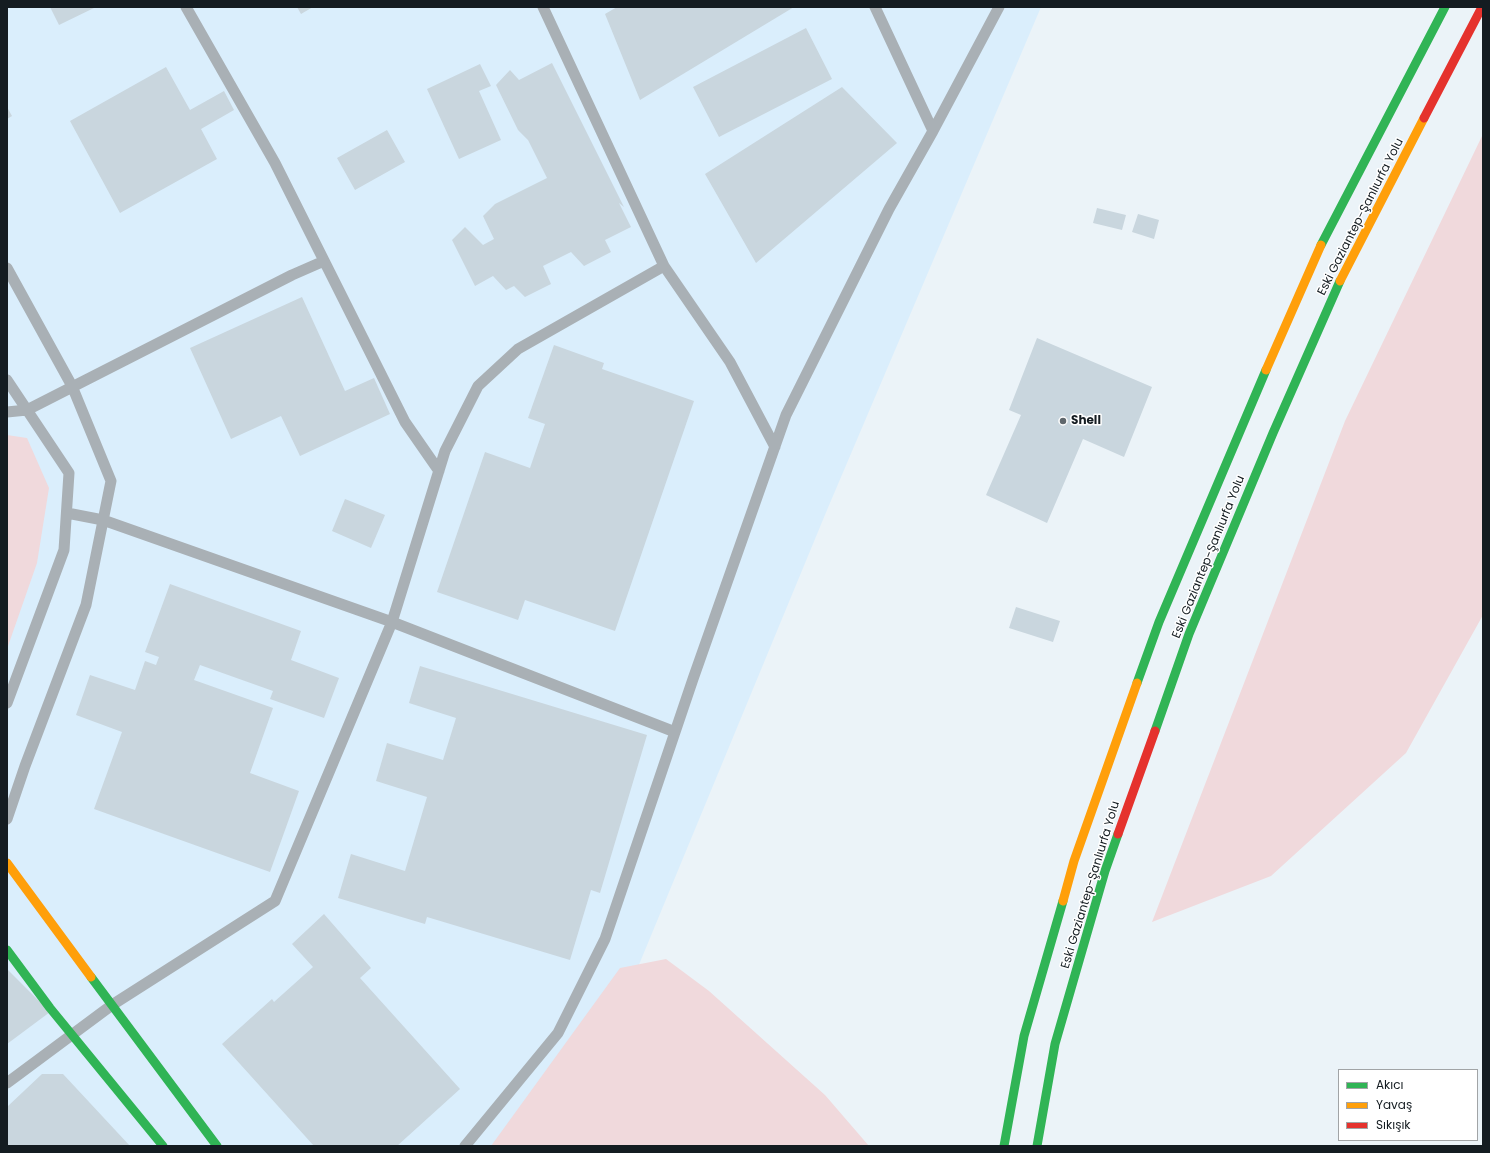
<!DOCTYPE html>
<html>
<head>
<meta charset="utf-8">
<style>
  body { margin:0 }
  #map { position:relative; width:1490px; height:1153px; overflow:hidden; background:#ebf3f8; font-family:Poppins,sans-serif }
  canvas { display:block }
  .frame { position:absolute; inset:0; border:8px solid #141c21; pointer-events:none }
  .legend { position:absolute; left:1338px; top:1069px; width:140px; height:72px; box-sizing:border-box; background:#fff; border:1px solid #a1a4a6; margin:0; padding:5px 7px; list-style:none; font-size:12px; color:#141c21 }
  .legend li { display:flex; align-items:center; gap:8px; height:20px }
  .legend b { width:20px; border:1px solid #a1a4a6 }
</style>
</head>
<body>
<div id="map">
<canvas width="1490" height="1153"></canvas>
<div class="frame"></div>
<ul class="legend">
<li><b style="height:5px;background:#30b455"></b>Akıcı</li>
<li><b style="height:5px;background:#ff9f0a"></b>Yavaş</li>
<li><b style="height:5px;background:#e5322d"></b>Sıkışık</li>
</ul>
</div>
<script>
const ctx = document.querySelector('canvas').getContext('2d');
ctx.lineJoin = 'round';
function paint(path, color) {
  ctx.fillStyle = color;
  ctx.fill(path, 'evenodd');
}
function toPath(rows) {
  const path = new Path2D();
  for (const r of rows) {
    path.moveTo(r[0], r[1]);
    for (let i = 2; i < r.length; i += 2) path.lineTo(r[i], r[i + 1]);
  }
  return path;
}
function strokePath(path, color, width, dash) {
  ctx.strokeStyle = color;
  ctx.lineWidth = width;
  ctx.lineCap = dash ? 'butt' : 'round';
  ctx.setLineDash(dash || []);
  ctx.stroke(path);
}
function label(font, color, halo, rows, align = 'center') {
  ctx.font = font + ' Poppins,sans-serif';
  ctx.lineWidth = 3;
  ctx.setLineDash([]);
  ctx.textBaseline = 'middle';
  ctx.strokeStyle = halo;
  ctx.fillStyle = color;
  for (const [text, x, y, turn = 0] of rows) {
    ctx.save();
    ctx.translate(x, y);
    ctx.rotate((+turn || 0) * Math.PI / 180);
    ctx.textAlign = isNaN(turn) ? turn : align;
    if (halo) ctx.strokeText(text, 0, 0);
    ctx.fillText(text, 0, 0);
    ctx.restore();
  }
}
const built = toPath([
  [7,7,1041,7,827,510,564,1146,7,1146]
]);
const green = toPath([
  [1483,134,1483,615,1406,753,1271,876,1152,922,1345,421],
  [7,435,27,438,49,488,37,563,7,649],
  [666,959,709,991,825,1095,869,1146,491,1146,620,968]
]);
const building = toPath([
  [50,7,96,7,59,25],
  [297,7,313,7,301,14],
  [617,7,794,7,640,100,605,14],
  [806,28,832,79,719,137,693,87],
  [552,63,624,207,619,203,631,227,605,240,611,252,584,266,571,252,543,266,551,284,525,297,514,286,506,290,493,276,475,286,452,240,465,227,483,245,494,239,483,216,495,204,547,178,528,140,518,130,496,85,510,70,519,80],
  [480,64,491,86,479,91,501,140,459,159,427,89],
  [166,67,190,110,224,91,234,110,201,129,217,159,120,213,70,121],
  [842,87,897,143,756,263,705,174],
  [7,107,12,116,7,119],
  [387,130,405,162,355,190,337,158],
  [1097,208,1126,215,1122,230,1093,223],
  [1138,214,1159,220,1154,239,1132,232],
  [302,297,345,391,374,378,390,414,300,456,281,416,231,439,190,348],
  [1037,338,1152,387,1124,457,1083,439,1047,523,986,495,1021,415,1009,410],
  [554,345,604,363,602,369,694,401,615,631,525,600,518,620,437,592,485,452,530,468,545,424,528,418],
  [345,499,385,515,371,548,332,531],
  [170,584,301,631,291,660,339,678,324,718,270,699,273,691,200,665,194,680,273,708,250,773,299,791,270,872,94,809,122,732,76,715,90,675,135,690,145,661,156,665,159,657,145,652],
  [1016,607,1060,621,1053,642,1009,628],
  [420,666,647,735,600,893,591,890,570,960,427,917,425,924,338,898,351,854,405,871,427,797,376,781,387,743,443,760,456,718,409,703],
  [324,914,371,968,360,978,460,1089,397,1146,314,1146,222,1044,272,999,274,1002,313,967,292,944],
  [7,969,50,1012,7,1044],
  [42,1074,63,1074,130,1146,7,1146,7,1107]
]);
const lane = toPath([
  [186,7,275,163,405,422,439,471],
  [543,7,664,266,730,362,775,447],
  [875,7,933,131],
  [7,268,72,386,111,481,86,605,25,766,7,819],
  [7,380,69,473,64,550,7,703],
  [7,412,27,410,292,275,324,261],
  [67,513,103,520,392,622,675,732],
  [7,1083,112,1005,275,901,392,622,445,451,478,386,518,349,664,266],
  [465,1146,558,1033,605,939,693,679,786,415,889,209,933,131,999,7]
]);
const fast = toPath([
  [1321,245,1445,7],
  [1137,683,1159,622,1266,370],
  [1155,731,1189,634,1273,433,1340,281],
  [7,950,50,1008,163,1146],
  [91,977,217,1146],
  [1004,1146,1024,1036,1063,901],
  [1037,1146,1055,1044,1105,871,1118,834]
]);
const slow = toPath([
  [1340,281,1424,118],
  [1266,370,1321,245],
  [7,863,91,977],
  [1063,901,1074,861,1137,683]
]);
const jam = toPath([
  [1424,118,1482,7],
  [1118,834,1155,731]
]);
const markers = [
  [1063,421,4,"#5f676c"]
];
const streetNames = [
  ["Eski Gaziantep-Şanlıurfa Yolu",1361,217,-63],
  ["Eski Gaziantep-Şanlıurfa Yolu",1209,557,-68],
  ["Eski Gaziantep-Şanlıurfa Yolu",1091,885,-73]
];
const poiNames = [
  ["Shell",1071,421]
];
paint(built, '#daeefc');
paint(green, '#f0d9dc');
paint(building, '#c9d6de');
strokePath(lane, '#a9b0b5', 11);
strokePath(fast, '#30b455', 9);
strokePath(slow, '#ff9f0a', 9);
strokePath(jam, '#e5322d', 9);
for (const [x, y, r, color] of markers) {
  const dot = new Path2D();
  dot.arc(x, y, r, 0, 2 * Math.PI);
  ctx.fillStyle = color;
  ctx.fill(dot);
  strokePath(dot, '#fff', 1.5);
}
label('12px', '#141c21', '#fff', streetNames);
label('bold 12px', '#141c21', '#fff', poiNames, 'left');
</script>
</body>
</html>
